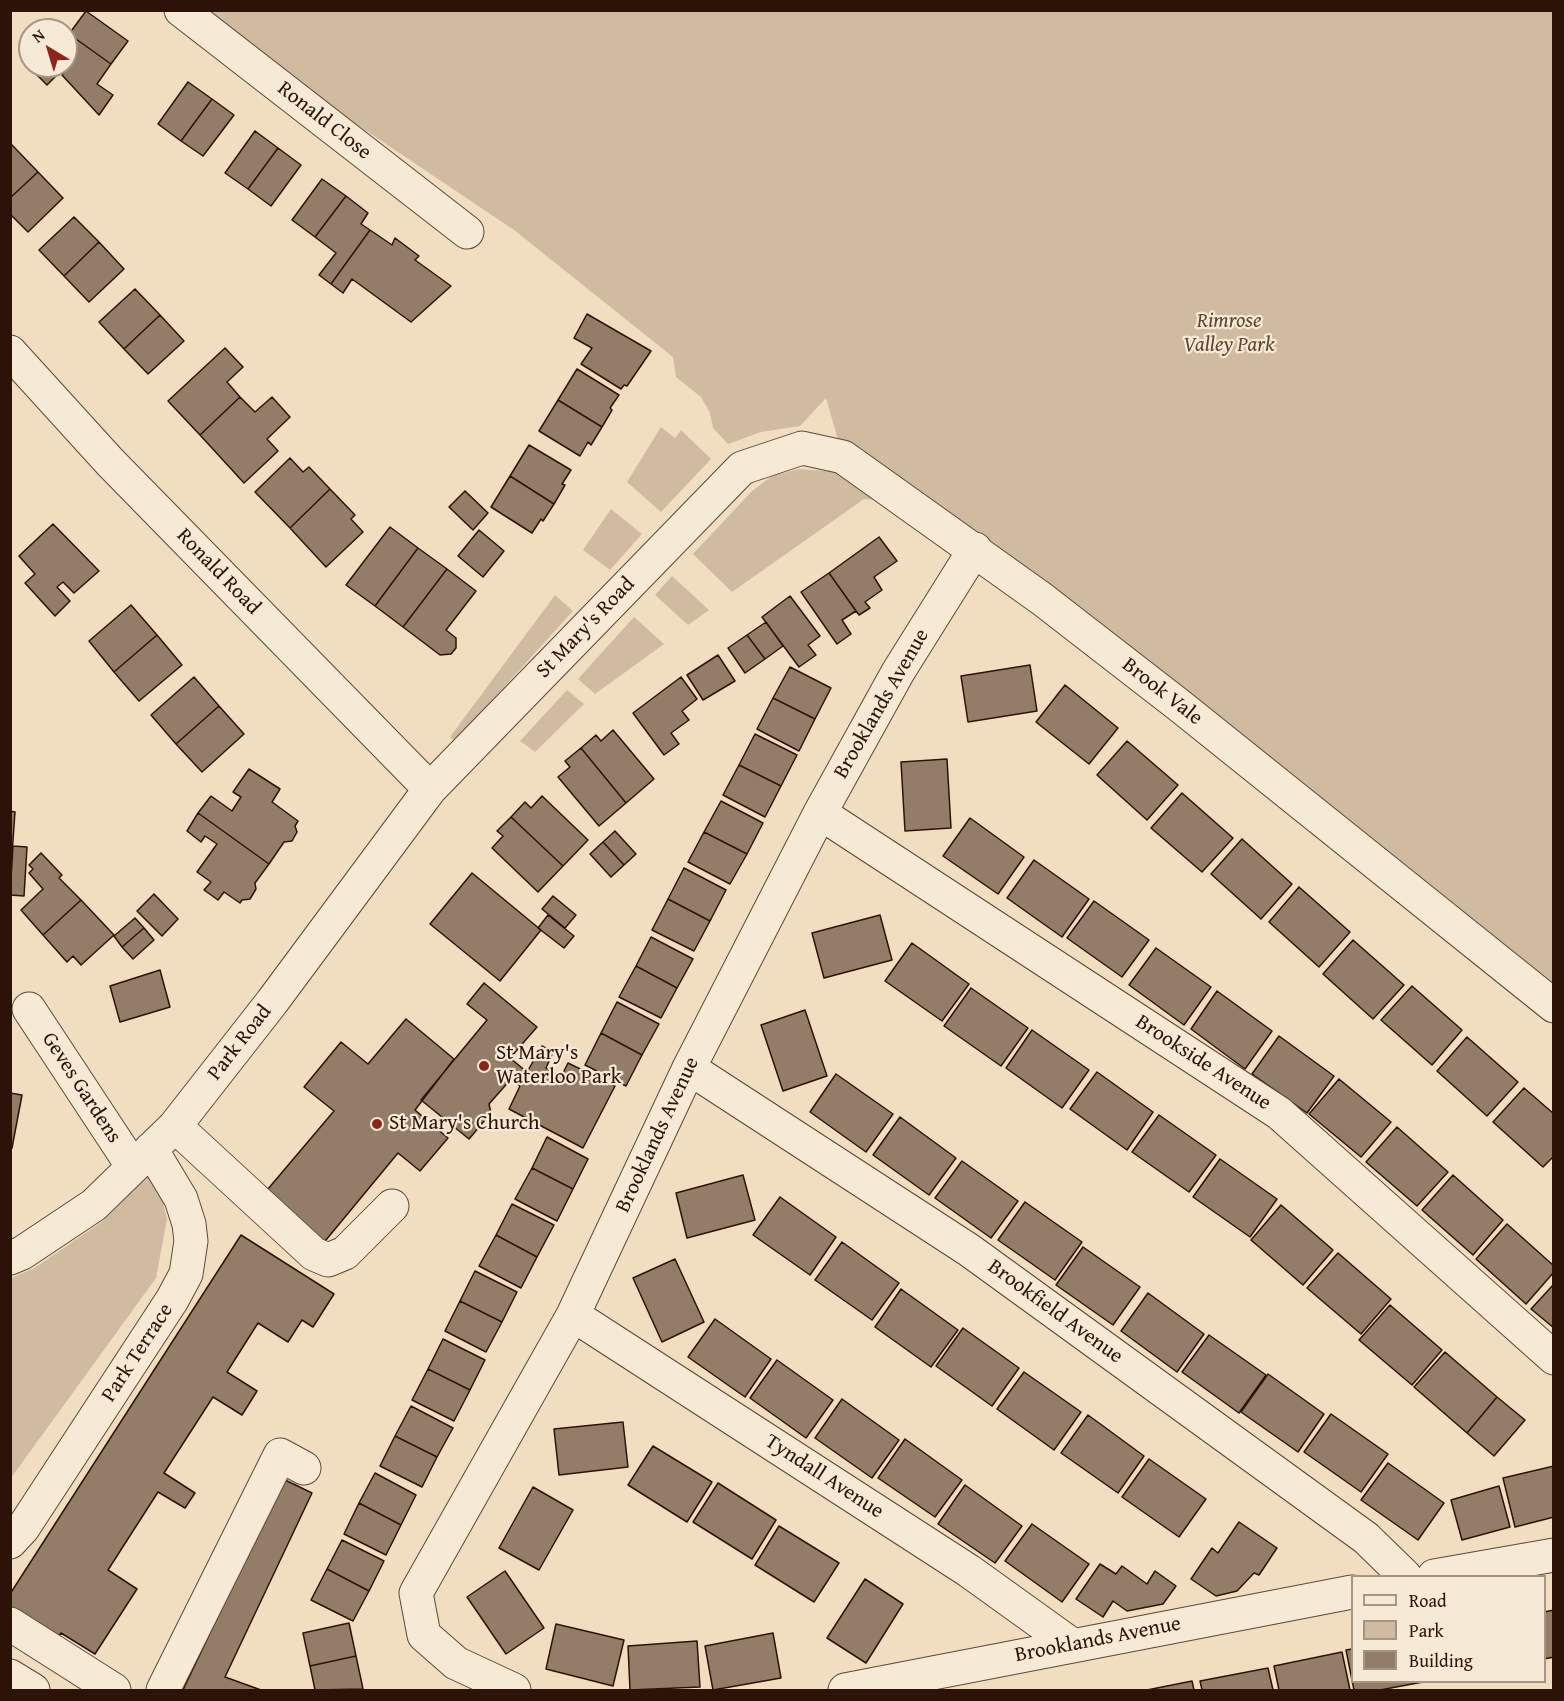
<!DOCTYPE html>
<html>
<head>
<meta charset="utf-8">
<style>
  body { margin:0 }
  #map { position:relative; width:1564px; height:1701px; overflow:hidden; background:#f1dec1; font-family:"Gentium Book Plus",serif }
  canvas { display:block }
  .frame { position:absolute; inset:0; border:12px solid #2d1307; pointer-events:none }
  .legend { position:absolute; left:1351px; top:1575px; width:195px; height:108px; box-sizing:border-box; background:#f6ead7; border:2px solid #a69484; margin:0; padding:8px 10px; list-style:none; font-size:18px; color:#2d1307 }
  .legend li { display:flex; align-items:center; gap:12px; height:30px }
  .legend b { width:30px; border:2px solid #a69484 }
  .north { position:absolute; left:18px; top:18px; width:60px; height:60px; box-sizing:border-box; background:#f6ead7; border:2px solid #a69484; border-radius:50%; rotate:322deg; font-size:16px; font-weight:700; line-height:24px; text-align:center; color:#2d1307 }
  .north::after { content:''; display:block; margin:auto; width:21px; height:27px; background:#8f2418; clip-path:polygon(50% 0,100% 100%,50% 72%,0 100%) }
</style>
</head>
<body>
<div id="map">
<canvas width="1564" height="1701"></canvas>
<div class="frame"></div>
<ul class="legend">
<li><b style="height:8px;background:#f6ead7"></b>Road</li>
<li><b style="height:16px;background:#d0bba1"></b>Park</li>
<li><b style="height:16px;background:#937d68"></b>Building</li>
</ul>
<div class="north">N</div>
</div>
<script>
const ctx = document.querySelector('canvas').getContext('2d');
ctx.lineJoin = 'round';
function paint(path, color) {
  ctx.fillStyle = color;
  ctx.fill(path, 'evenodd');
}
function toPath(rows) {
  const path = new Path2D();
  for (const r of rows) {
    path.moveTo(r[0], r[1]);
    for (let i = 2; i < r.length; i += 2) path.lineTo(r[i], r[i + 1]);
  }
  return path;
}
function strokePath(path, color, width, dash) {
  ctx.strokeStyle = color;
  ctx.lineWidth = width;
  ctx.lineCap = dash ? 'butt' : 'round';
  ctx.setLineDash(dash || []);
  ctx.stroke(path);
}
function label(font, color, halo, rows, align = 'center') {
  ctx.font = font + ' "Gentium Book Plus",serif';
  ctx.lineWidth = 4.5;
  ctx.setLineDash([]);
  ctx.textBaseline = 'middle';
  ctx.strokeStyle = halo;
  ctx.fillStyle = color;
  for (const [text, x, y, turn = 0] of rows) {
    ctx.save();
    ctx.translate(x, y);
    ctx.rotate((+turn || 0) * Math.PI / 180);
    ctx.textAlign = isNaN(turn) ? turn : align;
    if (halo) ctx.strokeText(text, 0, 0);
    ctx.fillText(text, 0, 0);
    ctx.restore();
  }
}
const green = toPath([
  [188,11,1553,11,1553,1006,843,457,826,398,800,426,761,432,728,444,713,428,710,413,701,397,676,377,673,357,514,230],
  [661,427,675,438,681,430,711,459,661,512,627,482],
  [799,469,829,471,855,479,885,500,864,499,732,592,693,554,752,491,772,476],
  [611,509,642,534,610,570,583,550],
  [672,576,709,610,688,625,655,595],
  [555,595,573,611,455,741,450,737],
  [634,617,664,644,595,694,578,679],
  [567,690,584,704,535,752,520,741],
  [155,1170,167,1219,156,1278,11,1478,11,1278,33,1269,103,1221]
]);
const building = toPath([
  [86,11,128,41,111,64,69,34,86,11],
  [69,34,111,64,97,84,113,95,99,115,62,75,67,68,65,66,66,40,69,34],
  [30,61,30,66,52,66,59,73,47,85,26,64,30,61],
  [188,82,212,99,181,141,158,124,188,82],
  [212,99,234,115,203,156,181,141,212,99],
  [255,131,278,148,248,189,225,173,255,131],
  [12,145,38,172,10,198,10,147,12,145],
  [278,148,301,165,271,206,248,189,278,148],
  [38,172,63,198,28,232,10,214,10,198,38,172],
  [322,179,346,196,315,237,292,220,322,179],
  [346,196,368,213,361,224,370,230,331,284,319,275,336,253,315,237,346,196],
  [74,217,99,242,64,276,39,250,74,217],
  [370,230,392,245,395,238,419,256,415,260,451,286,411,322,352,279,343,293,331,284,370,230],
  [99,242,124,269,89,302,64,276,99,242],
  [135,289,160,315,124,349,99,322,135,289],
  [587,314,651,351,627,386,624,385,621,389,581,364,592,348,574,338,587,314],
  [160,315,184,341,148,374,124,349,160,315],
  [225,348,243,367,227,382,240,397,200,435,168,401,225,348],
  [577,369,619,395,610,408,612,410,602,427,558,400,577,369],
  [240,397,255,412,272,397,290,417,267,439,278,451,244,483,200,435,240,397],
  [558,400,602,427,591,445,588,442,580,456,539,431,558,400],
  [529,445,571,470,562,484,565,485,554,504,510,476,529,445],
  [290,458,303,472,309,467,330,489,290,528,255,492,290,458],
  [510,476,554,504,543,521,541,519,532,533,491,507,510,476],
  [330,489,355,515,351,519,363,532,326,567,290,528,330,489],
  [465,491,488,513,473,530,449,507,465,491],
  [53,524,99,571,74,593,63,582,57,587,70,601,55,616,25,583,35,574,19,556,53,524],
  [390,527,418,548,375,606,346,585,390,527],
  [479,530,504,551,483,577,458,556,479,530],
  [879,537,897,561,874,577,882,590,865,602,870,608,859,615,829,573,879,537],
  [418,548,447,569,403,627,375,606,418,548],
  [447,569,476,591,446,630,456,638,456,648,451,654,440,655,403,627,447,569],
  [829,573,856,611,842,620,851,634,837,644,801,592,829,573],
  [790,596,820,636,808,645,816,655,799,667,762,617,790,596],
  [131,605,157,635,114,672,89,641,131,605],
  [766,622,783,646,765,659,747,635,766,622],
  [157,635,182,665,139,701,114,672,157,635],
  [747,635,765,659,745,673,728,648,747,635],
  [718,655,735,681,703,700,687,675,718,655],
  [1030,665,1037,711,968,722,961,676,1030,665],
  [790,667,831,688,815,719,773,698,790,667],
  [194,677,219,706,176,744,151,715,194,677],
  [681,677,697,699,682,711,689,720,671,733,679,744,664,755,633,713,681,677],
  [1065,685,1118,728,1089,764,1036,722,1065,685],
  [773,698,815,719,799,751,757,729,773,698],
  [219,706,244,734,202,772,176,744,219,706],
  [613,730,654,779,626,803,581,748,596,735,601,741,613,730],
  [755,734,797,755,781,786,739,765,755,734],
  [1127,741,1178,785,1147,820,1097,775,1127,741],
  [581,748,626,803,599,826,558,777,570,767,565,761,581,748],
  [947,759,951,828,905,831,901,762,947,759],
  [739,765,781,786,765,817,723,795,739,765],
  [249,769,280,789,272,802,298,821,295,826,297,832,292,841,284,842,269,864,198,813,211,796,232,811,241,797,233,792,249,769],
  [1182,793,1233,838,1202,872,1151,828,1182,793],
  [542,796,588,840,563,866,511,817,525,802,531,808,542,796],
  [721,801,763,823,747,854,704,832,721,801],
  [10,811,15,812,10,883,10,811],
  [198,813,269,864,255,883,256,889,250,899,242,900,240,903,224,892,218,900,204,890,211,882,197,872,217,844,205,836,201,842,187,831,198,813],
  [511,817,563,866,538,892,492,848,503,836,497,831,511,817],
  [970,818,1024,857,998,894,943,856,970,818],
  [615,831,636,854,624,865,603,842,615,831],
  [704,832,747,854,730,884,688,862,704,832],
  [1242,839,1292,884,1261,919,1211,874,1242,839],
  [603,842,624,865,611,877,590,854,603,842],
  [13,846,27,847,24,896,10,895,13,846],
  [41,853,62,875,59,878,81,900,43,935,21,910,43,889,29,873,33,869,29,865,41,853],
  [1034,860,1089,899,1062,937,1007,898,1034,860],
  [684,868,726,890,710,921,668,899,684,868],
  [472,873,541,930,500,981,430,924,472,873],
  [1299,887,1350,932,1319,967,1269,922,1299,887],
  [154,894,178,919,162,936,137,911,154,894],
  [553,896,576,915,565,928,542,909,553,896],
  [668,899,710,921,694,951,652,930,668,899],
  [81,900,114,935,81,965,73,956,67,962,43,935,81,900],
  [1094,901,1149,940,1122,977,1067,938,1094,901],
  [548,915,574,936,564,948,538,928,548,915],
  [880,915,892,960,824,978,812,933,880,915],
  [135,918,144,928,122,947,114,936,135,918],
  [144,928,154,940,133,959,122,947,144,928],
  [651,937,693,959,677,988,636,966,651,937],
  [1353,940,1404,985,1373,1019,1323,974,1353,940],
  [912,943,969,984,942,1021,885,981,912,943],
  [1156,948,1211,987,1184,1025,1129,985,1156,948],
  [636,966,677,988,661,1018,619,997,636,966],
  [160,970,170,1007,120,1022,110,986,160,970],
  [484,983,537,1027,510,1058,527,1072,542,1046,553,1052,546,1068,561,1077,568,1063,615,1086,583,1148,509,1109,520,1086,511,1079,489,1104,491,1113,469,1139,421,1100,487,1020,467,1004,484,983],
  [1412,986,1462,1030,1432,1065,1381,1020,1412,986],
  [971,988,1028,1028,1001,1066,944,1026,971,988],
  [1217,991,1272,1031,1245,1069,1191,1029,1217,991],
  [617,1002,659,1024,642,1055,601,1033,617,1002],
  [805,1010,827,1076,783,1091,761,1025,805,1010],
  [406,1019,454,1059,415,1110,448,1138,420,1171,398,1153,321,1246,262,1196,334,1111,304,1087,341,1042,368,1064,406,1019],
  [1032,1030,1089,1070,1062,1108,1006,1068,1032,1030],
  [601,1033,642,1055,626,1086,585,1065,601,1033],
  [1279,1036,1334,1076,1307,1113,1252,1074,1279,1036],
  [1467,1037,1518,1082,1487,1116,1437,1071,1467,1037],
  [1097,1072,1153,1112,1127,1150,1070,1109,1097,1072],
  [836,1074,893,1114,866,1152,810,1112,836,1074],
  [1339,1079,1391,1122,1361,1157,1309,1114,1339,1079],
  [1524,1088,1554,1114,1554,1156,1543,1167,1493,1122,1524,1088],
  [10,1093,22,1095,12,1148,10,1147,10,1093],
  [1159,1115,1216,1155,1189,1192,1132,1152,1159,1115],
  [900,1117,956,1158,929,1195,873,1155,900,1117],
  [1397,1127,1448,1172,1417,1206,1366,1162,1397,1127],
  [547,1137,588,1159,573,1189,532,1168,547,1137],
  [1220,1159,1277,1199,1250,1237,1193,1197,1220,1159],
  [962,1161,1018,1201,991,1238,935,1198,962,1161],
  [532,1168,573,1189,557,1221,515,1199,532,1168],
  [743,1175,755,1220,687,1238,676,1193,743,1175],
  [1453,1175,1503,1220,1473,1255,1422,1210,1453,1175],
  [780,1197,836,1237,810,1275,753,1235,780,1197],
  [1025,1202,1082,1242,1055,1280,998,1240,1025,1202],
  [512,1204,554,1225,537,1257,496,1235,512,1204],
  [1281,1205,1333,1250,1303,1285,1251,1240,1281,1205],
  [1507,1224,1554,1266,1554,1272,1526,1304,1476,1259,1507,1224],
  [241,1235,334,1294,313,1327,302,1320,288,1342,258,1323,227,1372,257,1391,242,1415,213,1397,164,1473,195,1493,185,1508,158,1492,108,1570,137,1589,95,1654,61,1633,52,1647,10,1620,10,1594,241,1235],
  [496,1235,537,1257,521,1288,479,1266,496,1235],
  [842,1242,899,1283,872,1320,815,1280,842,1242],
  [1083,1247,1140,1287,1113,1325,1056,1285,1083,1247],
  [1338,1253,1391,1299,1361,1334,1307,1288,1338,1253],
  [675,1259,704,1322,662,1342,633,1278,675,1259],
  [475,1271,517,1292,502,1322,460,1301,475,1271],
  [1554,1284,1554,1328,1531,1309,1554,1284],
  [901,1289,958,1330,931,1367,875,1327,901,1289],
  [1148,1293,1204,1334,1177,1372,1121,1331,1148,1293],
  [460,1301,502,1322,486,1352,445,1331,460,1301],
  [1390,1305,1442,1350,1412,1385,1359,1340,1390,1305],
  [715,1319,771,1359,745,1397,688,1357,715,1319],
  [963,1328,1019,1368,992,1406,936,1366,963,1328],
  [1209,1335,1266,1375,1239,1413,1182,1372,1209,1335],
  [443,1339,485,1360,470,1390,428,1369,443,1339],
  [1445,1352,1497,1397,1467,1433,1414,1387,1445,1352],
  [777,1360,833,1400,806,1438,750,1398,777,1360],
  [428,1369,470,1390,454,1421,412,1400,428,1369],
  [1024,1372,1081,1412,1054,1450,997,1409,1024,1372],
  [1268,1374,1324,1414,1298,1452,1241,1412,1268,1374],
  [1497,1397,1525,1420,1494,1456,1467,1433,1497,1397],
  [842,1399,899,1440,872,1478,815,1438,842,1399],
  [411,1406,453,1428,437,1457,395,1436,411,1406],
  [1331,1414,1388,1454,1361,1492,1304,1452,1331,1414],
  [1088,1415,1144,1456,1118,1493,1061,1453,1088,1415],
  [623,1422,628,1467,559,1475,554,1429,623,1422],
  [395,1436,437,1457,422,1487,380,1466,395,1436],
  [905,1439,962,1480,935,1517,878,1478,905,1439],
  [653,1446,712,1482,687,1522,628,1485,653,1446],
  [1149,1459,1206,1499,1179,1537,1122,1497,1149,1459],
  [1388,1463,1444,1503,1418,1540,1361,1500,1388,1463],
  [1554,1466,1554,1517,1515,1527,1503,1478,1554,1466],
  [375,1473,416,1495,401,1525,359,1503,375,1473],
  [283,1479,312,1493,225,1677,261,1690,183,1690,283,1479],
  [718,1483,776,1520,752,1559,693,1522,718,1483],
  [965,1485,1022,1526,995,1563,938,1524,965,1485],
  [1499,1486,1510,1527,1462,1540,1451,1500,1499,1486],
  [533,1487,573,1510,539,1570,499,1548,533,1487],
  [359,1503,401,1525,386,1555,344,1534,359,1503],
  [1239,1522,1277,1548,1259,1575,1254,1573,1237,1591,1216,1596,1191,1579,1212,1548,1218,1553,1239,1522],
  [1032,1524,1089,1564,1062,1602,1005,1561,1032,1524],
  [779,1526,839,1563,814,1602,755,1565,779,1526],
  [342,1540,384,1561,369,1591,327,1569,342,1540],
  [1100,1564,1116,1574,1122,1566,1147,1584,1155,1571,1176,1586,1163,1604,1127,1611,1113,1601,1103,1617,1076,1599,1100,1564],
  [327,1569,369,1591,353,1621,311,1600,327,1569],
  [505,1571,544,1628,506,1654,467,1597,505,1571],
  [865,1579,903,1604,866,1663,827,1638,865,1579],
  [1554,1610,1554,1657,1544,1659,1544,1612,1554,1610],
  [349,1623,356,1656,310,1666,303,1633,349,1623],
  [556,1624,624,1640,613,1686,546,1669,556,1624],
  [773,1633,781,1678,713,1690,705,1646,773,1633],
  [697,1641,700,1687,630,1690,628,1646,697,1641],
  [1352,1649,1352,1682,1423,1682,1380,1690,1354,1690,1346,1650,1352,1649],
  [1342,1652,1350,1690,1279,1690,1274,1666,1342,1652],
  [356,1656,363,1689,315,1690,310,1666,356,1656],
  [1268,1668,1273,1690,1202,1690,1200,1681,1268,1668],
  [1192,1681,1194,1690,1147,1690,1192,1681]
]);
const minor = toPath([
  [181,10,467,232],
  [10,352,110,462,430,789],
  [820,813,1279,1113,1554,1358],
  [29,1009,133,1167],
  [689,1068,969,1250,1366,1538,1405,1576],
  [175,1126,314,1254,328,1260,345,1253,392,1206],
  [10,1258,22,1253,94,1205,175,1126,272,1002,430,789,742,468,802,448,843,457,1042,599,1180,706,1554,1006],
  [573,1315,969,1571,1072,1645],
  [10,1542,23,1528,172,1300,186,1274,191,1241,189,1224,181,1199,151,1149],
  [1434,1576,1554,1555],
  [10,1624,114,1690],
  [10,1676,33,1690],
  [163,1690,280,1455,304,1468],
  [514,1690,456,1663,424,1635,416,1593,573,1315,689,1068,820,813,898,672,975,549],
  [845,1690,1352,1592]
]);
const markers = [
  [484,1066,6,"#8f2418"],
  [377,1124,6,"#8f2418"]
];
const streetNames = [
  ["Ronald Close",324,121,38],
  ["Ronald Road",218,572,46],
  ["St Mary's Road",586,628,-46],
  ["Brook Vale",1162,692,38],
  ["Brooklands Avenue",882,704,-60],
  ["Park Road",240,1043,-52],
  ["Brookside Avenue",1203,1063,33],
  ["Geves Gardens",81,1088,57],
  ["Brooklands Avenue",658,1135,-65],
  ["Brookfield Avenue",1055,1312,36],
  ["Park Terrace",138,1353,-57],
  ["Tyndall Avenue",824,1477,33],
  ["Brooklands Avenue",1098,1640,-11]
];
const parkNames = [
  ["Rimrose",1229,322],
  ["Valley Park",1229,346]
];
const poiNames = [
  ["St Mary's",496,1054],
  ["Waterloo Park",496,1078],
  ["St Mary's Church",389,1124]
];
paint(green, '#d0bba1');
paint(building, '#937d68');
strokePath(building, '#2d1307', 1.5);
strokePath(minor, '#5e4636', 35);
strokePath(minor, '#f6ead7', 33);
for (const [x, y, r, color] of markers) {
  const dot = new Path2D();
  dot.arc(x, y, r, 0, 2 * Math.PI);
  ctx.fillStyle = color;
  ctx.fill(dot);
  strokePath(dot, '#f6ead7', 2);
}
label('21px', '#2d1307', '#f6ead7', streetNames);
label('italic 21px', '#5e4535', '#f6ead7', parkNames);
label('21px', '#2d1307', '#f6ead7', poiNames, 'left');
</script>
</body>
</html>
